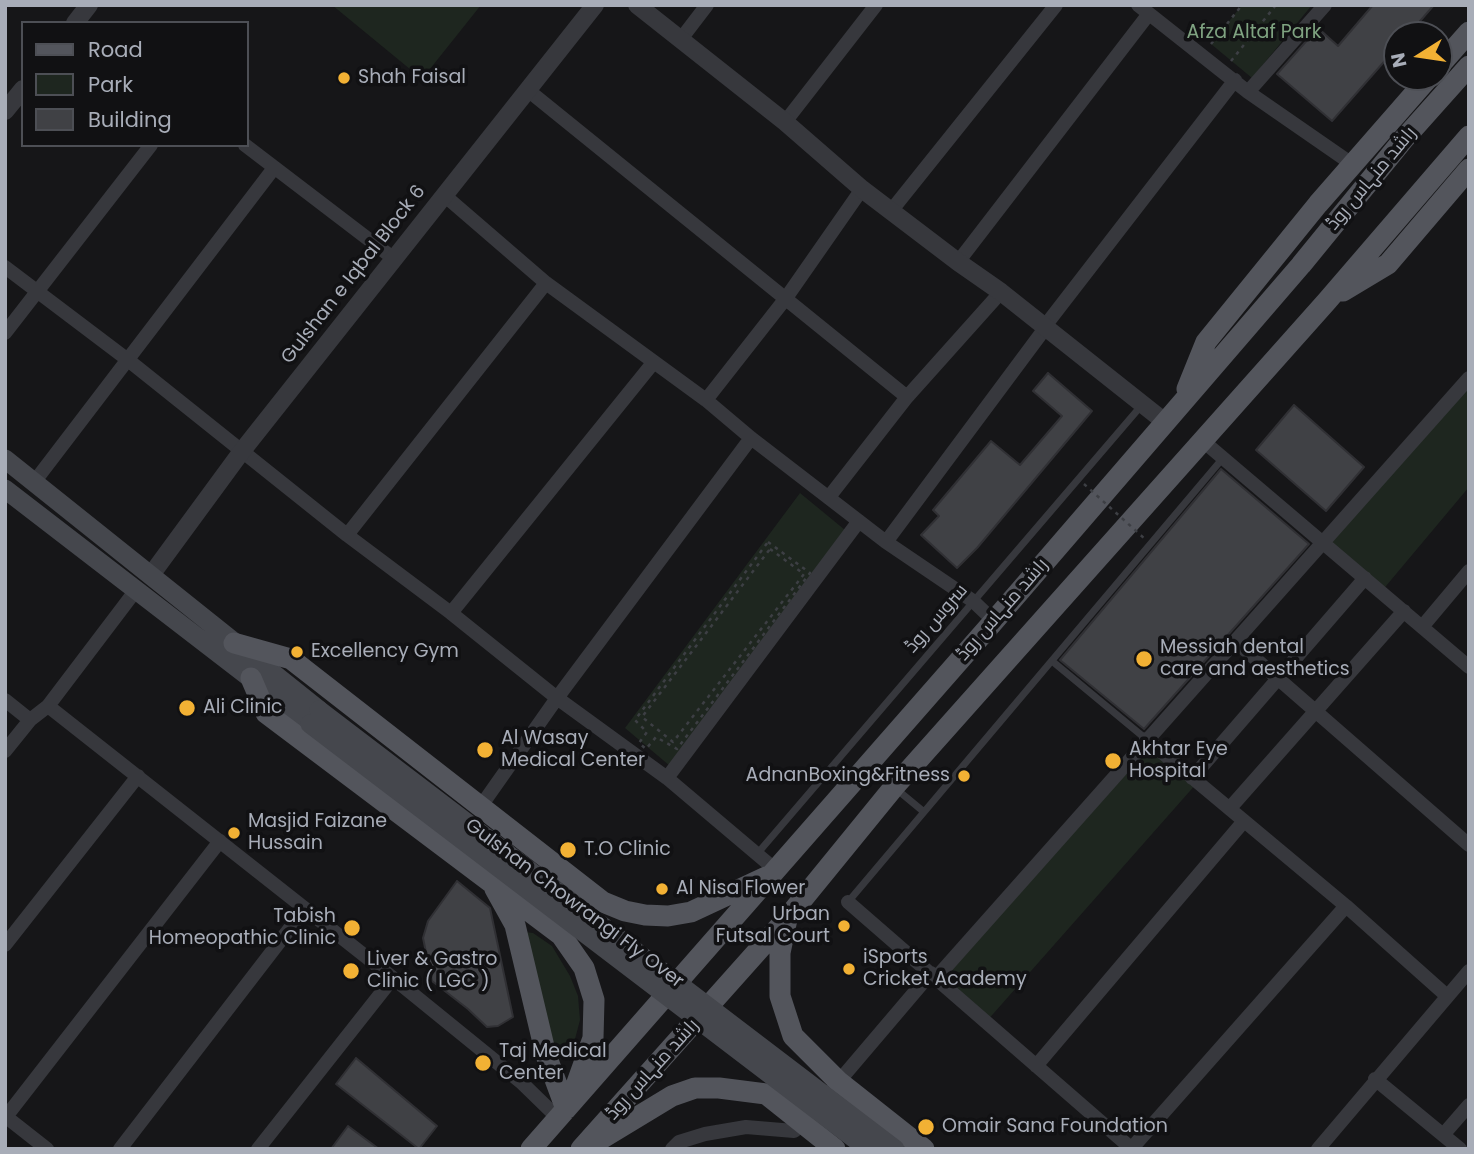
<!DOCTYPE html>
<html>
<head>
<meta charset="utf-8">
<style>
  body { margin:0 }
  #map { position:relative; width:1474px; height:1154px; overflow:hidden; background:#161618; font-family:Poppins,sans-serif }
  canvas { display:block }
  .frame { position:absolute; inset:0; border:7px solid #a8adb8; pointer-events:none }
  .legend { position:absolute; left:21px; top:21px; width:228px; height:126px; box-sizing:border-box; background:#111113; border:2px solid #4d4f55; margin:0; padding:9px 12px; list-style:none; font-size:21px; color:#a8adb8 }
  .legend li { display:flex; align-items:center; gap:14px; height:35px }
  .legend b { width:35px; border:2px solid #4d4f55 }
  .north { position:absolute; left:1383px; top:21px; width:70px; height:70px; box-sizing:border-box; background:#111113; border:2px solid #4d4f55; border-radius:50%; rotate:258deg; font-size:19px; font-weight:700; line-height:28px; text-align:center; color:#a8adb8 }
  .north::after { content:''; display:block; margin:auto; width:24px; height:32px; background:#f2b134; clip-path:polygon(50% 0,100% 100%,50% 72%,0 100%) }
</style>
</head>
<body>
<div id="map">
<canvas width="1474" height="1154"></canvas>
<div class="frame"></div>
<ul class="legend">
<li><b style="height:9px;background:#53555c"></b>Road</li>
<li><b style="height:19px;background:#1e261f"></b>Park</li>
<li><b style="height:19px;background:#404145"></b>Building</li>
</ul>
<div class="north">N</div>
</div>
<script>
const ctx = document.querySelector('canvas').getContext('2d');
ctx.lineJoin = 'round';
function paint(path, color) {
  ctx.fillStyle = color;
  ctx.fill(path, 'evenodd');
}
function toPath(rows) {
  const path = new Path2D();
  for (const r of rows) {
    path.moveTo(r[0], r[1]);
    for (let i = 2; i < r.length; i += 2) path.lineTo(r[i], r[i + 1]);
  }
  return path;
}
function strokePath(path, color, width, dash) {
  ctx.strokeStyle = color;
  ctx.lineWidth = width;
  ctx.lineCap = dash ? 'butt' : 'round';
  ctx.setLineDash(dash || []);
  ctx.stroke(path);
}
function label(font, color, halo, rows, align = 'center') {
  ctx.font = font + ' Poppins,Cairo,sans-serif';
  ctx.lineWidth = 7;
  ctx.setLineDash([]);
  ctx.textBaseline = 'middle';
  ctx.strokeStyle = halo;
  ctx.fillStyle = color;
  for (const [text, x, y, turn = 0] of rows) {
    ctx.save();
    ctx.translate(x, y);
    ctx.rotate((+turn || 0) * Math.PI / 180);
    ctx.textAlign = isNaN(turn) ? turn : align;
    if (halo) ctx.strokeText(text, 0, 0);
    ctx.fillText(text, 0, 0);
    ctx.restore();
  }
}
const green = toPath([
  [332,5,481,5,422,79],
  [1242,5,1312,5,1252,78,1211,44],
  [1469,375,1469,487,1381,592,1321,541],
  [800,493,845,530,670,766,625,728],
  [1145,738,1197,783,986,1022,936,978],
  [525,932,533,933,552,946,570,976,578,996,580,1020,575,1039,570,1052,560,1059,552,1057]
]);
const building = toPath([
  [1373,5,1434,5,1408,35,1397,35,1397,47,1332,121,1277,74,1318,28,1338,46,1373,5],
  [1048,373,1092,411,977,548,957,568,921,535,939,516,933,510,991,441,1020,465,1062,416,1033,391,1048,373],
  [1294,405,1364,467,1326,511,1256,450,1294,405],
  [1221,469,1309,544,1144,729,1060,660,1221,469],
  [457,881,490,908,513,1017,498,1026,487,1027,468,1009,432,981,423,938,428,921,457,881],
  [356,1058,437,1126,419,1149,336,1084,356,1058],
  [348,1126,379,1149,331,1149,348,1126]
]);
const path = toPath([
  [1211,44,1242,5],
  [1231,61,1276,5],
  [768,542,810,573,677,749,656,737,646,749,639,743,647,732,635,720,768,542],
  [770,549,804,574,673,742,642,717,770,549]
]);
const service = toPath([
  [1052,661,1146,739],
  [895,788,924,812],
  [757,854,1141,406],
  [848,902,1223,458]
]);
const minor = toPath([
  [1138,5,1248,92,1352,164],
  [681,39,707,5],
  [529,91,907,397],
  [1248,92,1325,5],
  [785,122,876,5],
  [245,145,393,258],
  [444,195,546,283,706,400,751,438,886,542,973,601,994,621],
  [891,211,1056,5],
  [958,262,1148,15],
  [5,267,128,360,347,535,451,613,557,698,667,778,777,871],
  [1045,326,1235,80],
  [5,333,151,145],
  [706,400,786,298,862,189],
  [1203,441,1469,667],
  [35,481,274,168],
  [829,497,907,397,1001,292],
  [347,535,546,283],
  [886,542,1046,327],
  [451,613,653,363],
  [1422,627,1469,571],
  [1235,641,1469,845],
  [5,700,30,720],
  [48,706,393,978,521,1082,558,1118],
  [1146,739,1346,906,1447,996],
  [5,751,30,720,48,706,136,590],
  [667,778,859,521],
  [1192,778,1365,578],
  [481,806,557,698,751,438],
  [1230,808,1404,611],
  [848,902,1132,1149],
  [5,945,138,776],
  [936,978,1469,378],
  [1036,1066,1244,821],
  [1375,1079,1460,1149],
  [834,1087,931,973],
  [5,1116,47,1149],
  [5,1118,220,841],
  [1443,1135,1469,1105],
  [1132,1148,1346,906],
  [120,1149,304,910],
  [258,1149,393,978],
  [672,1149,679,1142,705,1134,746,1127,794,1131,808,1120],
  [1318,1149,1469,971]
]);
const tertiary = toPath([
  [637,5,785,122,862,189,958,262,1001,292,1165,422],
  [75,23,89,5],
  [5,111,23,89],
  [151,575,242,451,595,5]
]);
const secondary = toPath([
  [5,459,319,710],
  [5,489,310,724]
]);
const primary = toPath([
  [1439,66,1469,32],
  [1343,291,1388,264,1469,169],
  [1187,389,1206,342,1318,204,1429,77],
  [234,643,291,659,603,902,625,911,645,915,668,916,691,912,766,877],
  [251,678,266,713,561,935,584,968,594,1000,593,1038,574,1091],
  [495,889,515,925,546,1055,566,1109],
  [787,919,780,953,780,996,793,1036,838,1081,924,1149],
  [601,1139,672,1096,695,1088,719,1088,766,1094,835,1149],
  [531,1149,994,621,1301,265,1403,140,1469,66],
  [581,1149,788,917,894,787,1327,301,1469,136]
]);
const pathBridge = toPath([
  [1084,484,1145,539]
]);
const secondaryBridge = toPath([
  [319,710,895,1149],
  [310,724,868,1149]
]);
const markers = [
  [344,78,7,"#f2b134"],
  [297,652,7,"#f2b134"],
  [1144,659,9,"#f2b134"],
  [187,708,9,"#f2b134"],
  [485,750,9,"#f2b134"],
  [1113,761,9,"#f2b134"],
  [964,776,7,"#f2b134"],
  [234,833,7,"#f2b134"],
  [568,850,9,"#f2b134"],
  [662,889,7,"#f2b134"],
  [844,926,7,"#f2b134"],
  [352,928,9,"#f2b134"],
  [849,969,7,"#f2b134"],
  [351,971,9,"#f2b134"],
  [483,1063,9,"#f2b134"],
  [926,1127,9,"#f2b134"]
];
const parkNames = [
  ["Afza Altaf Park",1254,33]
];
const poiNames = [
  ["Shah Faisal",358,78],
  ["Messiah dental",1160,648],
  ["care and aesthetics",1160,670],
  ["Excellency Gym",311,652],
  ["Ali Clinic",203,708],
  ["Al Wasay",501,739],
  ["Medical Center",501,761],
  ["Akhtar Eye",1129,750],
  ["Hospital",1129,772],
  ["AdnanBoxing&Fitness",950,776,"right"],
  ["Masjid Faizane",248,822],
  ["Hussain",248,844],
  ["T.O Clinic",584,850],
  ["Al Nisa Flower",676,889],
  ["Urban",830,915,"right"],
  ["Futsal Court",830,937,"right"],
  ["Tabish",336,917,"right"],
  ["Homeopathic Clinic",336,939,"right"],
  ["iSports",863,958],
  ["Cricket Academy",863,980],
  ["Liver & Gastro",367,960],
  ["Clinic ( LGC )",367,982],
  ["Taj Medical",499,1052],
  ["Center",499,1074],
  ["Omair Sana Foundation",942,1127]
];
const streetNames = [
  ["راشد منہاس روڈ",1372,179,-50],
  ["Gulshan e Iqbal Block 6",354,275,-52],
  ["راشد منہاس روڈ",1003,610,-49],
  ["سروس روڈ",937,619,-49],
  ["Gulshan Chowrangi Fly Over",574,904,37],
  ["راشد منہاس روڈ",653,1070,-48]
];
paint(green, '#1e261f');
paint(building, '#404145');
strokePath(building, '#303034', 2);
strokePath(path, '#3d3f44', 2.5, [3.5, 5]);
strokePath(service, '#37383d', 7);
strokePath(minor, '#37383d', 14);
strokePath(tertiary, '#37383d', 18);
strokePath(secondary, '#45474d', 19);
strokePath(primary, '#53555c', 21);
strokePath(pathBridge, '#3d3f44', 2.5, [3.5, 5]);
strokePath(secondaryBridge, '#45474d', 19);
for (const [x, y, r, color] of markers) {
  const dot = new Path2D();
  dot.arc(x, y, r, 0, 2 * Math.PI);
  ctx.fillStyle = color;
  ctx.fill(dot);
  strokePath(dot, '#111113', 2.5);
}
label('19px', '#7fa381', '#111113', parkNames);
label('19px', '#a8adb8', '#111113', poiNames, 'left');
label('19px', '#a8adb8', '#111113', streetNames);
</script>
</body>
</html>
